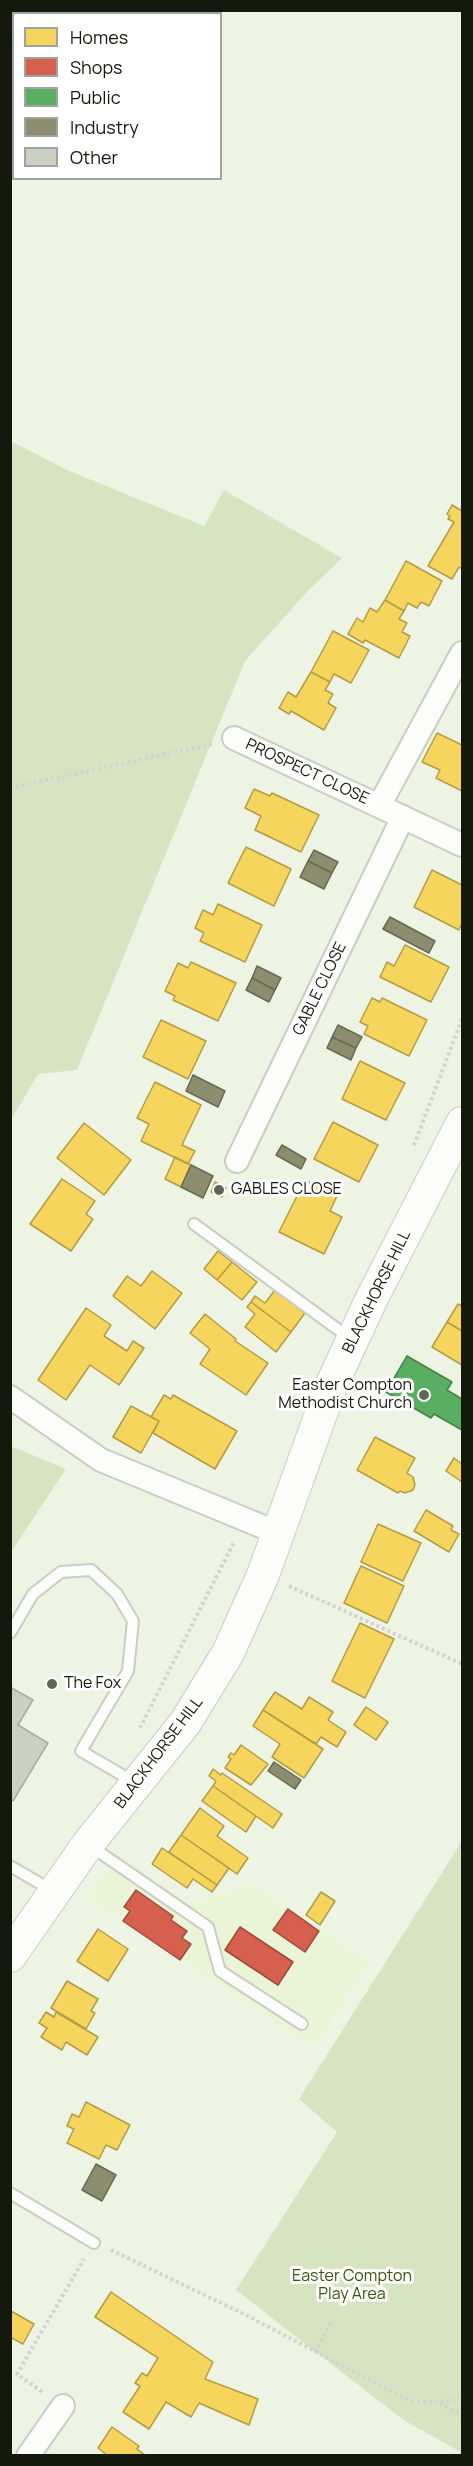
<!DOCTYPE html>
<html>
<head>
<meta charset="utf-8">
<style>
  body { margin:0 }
  #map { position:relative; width:473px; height:2466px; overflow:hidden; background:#eef4e3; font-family:Manrope,sans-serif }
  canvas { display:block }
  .frame { position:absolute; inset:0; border:12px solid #14180d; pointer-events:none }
  .legend { position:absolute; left:12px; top:12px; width:210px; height:168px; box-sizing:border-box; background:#fff; border:2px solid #a1a39e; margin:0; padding:8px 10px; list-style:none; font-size:18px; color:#14180d }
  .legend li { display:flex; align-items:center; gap:12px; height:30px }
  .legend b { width:30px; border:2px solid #a1a39e }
</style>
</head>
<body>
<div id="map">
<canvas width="473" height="2466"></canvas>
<div class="frame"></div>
<ul class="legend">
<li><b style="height:16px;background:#f6d55c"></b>Homes</li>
<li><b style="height:16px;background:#d6604d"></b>Shops</li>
<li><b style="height:16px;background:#5aae61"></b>Public</li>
<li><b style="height:16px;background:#8c8c6e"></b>Industry</li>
<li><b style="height:16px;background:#cbd0c3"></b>Other</li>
</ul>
</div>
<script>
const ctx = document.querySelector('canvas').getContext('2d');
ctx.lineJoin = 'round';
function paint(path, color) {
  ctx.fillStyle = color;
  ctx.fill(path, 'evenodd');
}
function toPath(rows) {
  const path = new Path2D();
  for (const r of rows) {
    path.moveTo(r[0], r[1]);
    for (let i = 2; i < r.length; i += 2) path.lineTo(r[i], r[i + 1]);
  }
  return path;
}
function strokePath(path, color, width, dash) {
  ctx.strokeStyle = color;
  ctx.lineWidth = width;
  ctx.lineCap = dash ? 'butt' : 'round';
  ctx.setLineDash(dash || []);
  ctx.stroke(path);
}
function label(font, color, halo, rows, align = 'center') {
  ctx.font = font + ' Manrope,sans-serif';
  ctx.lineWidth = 6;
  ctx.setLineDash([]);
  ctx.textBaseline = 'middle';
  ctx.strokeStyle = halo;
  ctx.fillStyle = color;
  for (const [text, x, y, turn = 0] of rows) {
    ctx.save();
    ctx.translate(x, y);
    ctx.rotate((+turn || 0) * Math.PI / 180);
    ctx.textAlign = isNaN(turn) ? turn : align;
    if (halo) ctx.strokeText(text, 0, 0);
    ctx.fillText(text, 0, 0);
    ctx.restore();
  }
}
const built = toPath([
  [119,1855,190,1904,251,1883,370,1961,314,2048,88,1898]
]);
const green = toPath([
  [11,441,65,469,204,526,224,490,342,558,305,594,245,661,77,1070,38,1074,11,1120],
  [11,1446,66,1469,11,1552],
  [462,1841,462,2453,402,2419,236,2290,337,2132,299,2099]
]);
const homes = toPath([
  [452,505,462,511,462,569,459,567,452,579,428,566,454,522,448,519,450,516,447,514,452,505],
  [406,561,442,581,429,606,421,602,417,608,408,603,404,611,385,600,406,561],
  [385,600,404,611,399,619,407,623,402,632,410,636,399,658,365,640,363,643,348,634,357,618,363,622,370,608,377,612,385,600],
  [333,631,369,650,351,683,334,674,330,682,311,672,333,631],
  [311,672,330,682,325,690,333,694,328,703,336,708,324,730,291,711,289,714,279,708,288,692,296,697,311,672],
  [437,733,462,745,462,791,436,778,440,770,422,762,437,733],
  [254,789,270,796,272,793,319,815,301,852,255,830,261,816,245,808,254,789],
  [246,847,291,869,274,906,228,883,246,847],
  [432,870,462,885,462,923,459,930,414,907,432,870],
  [218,904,262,925,245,962,200,941,204,933,195,928,203,910,213,915,218,904],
  [405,945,449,967,431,1002,380,977,387,962,394,966,405,945],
  [191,962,236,983,218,1021,173,1000,175,996,165,991,178,963,188,968,191,962],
  [372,998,380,1002,382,998,427,1020,409,1056,364,1034,368,1026,360,1022,372,998],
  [161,1020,206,1041,188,1079,143,1057,161,1020],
  [360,1061,405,1083,386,1120,342,1099,360,1061],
  [155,1082,201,1105,182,1145,195,1151,188,1164,141,1141,149,1124,137,1118,155,1082],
  [333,1122,378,1145,359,1182,314,1159,333,1122],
  [84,1123,131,1160,104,1195,57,1158,84,1123],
  [175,1157,191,1165,181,1187,165,1179,175,1157],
  [62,1179,95,1201,86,1214,93,1219,71,1251,30,1224,62,1179],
  [305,1180,337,1196,330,1211,342,1217,324,1254,279,1232,305,1180],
  [215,1182,226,1188,222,1197,211,1192,215,1182],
  [218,1251,232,1262,217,1280,204,1269,218,1251],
  [232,1262,257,1282,242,1300,217,1280,232,1262],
  [152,1271,182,1293,155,1329,113,1296,127,1276,141,1286,152,1271],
  [275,1290,305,1313,291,1332,251,1302,255,1296,265,1303,275,1290],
  [251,1302,291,1332,276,1352,245,1327,255,1314,247,1307,251,1302],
  [458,1304,462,1306,462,1331,447,1322,458,1304],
  [86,1308,111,1325,104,1336,127,1351,133,1341,144,1348,119,1385,90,1365,66,1400,38,1380,86,1308],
  [205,1314,236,1339,235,1341,268,1363,246,1395,200,1364,210,1349,190,1333,205,1314],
  [447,1322,462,1331,462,1365,432,1347,447,1322],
  [164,1395,171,1399,173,1395,237,1431,215,1469,153,1433,159,1421,151,1417,164,1395],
  [131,1406,159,1421,141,1453,113,1437,131,1406],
  [375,1437,415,1458,407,1473,413,1477,415,1485,413,1490,405,1493,400,1491,398,1493,357,1470,375,1437],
  [454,1458,462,1464,462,1482,446,1471,454,1458],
  [426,1510,453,1526,451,1530,459,1534,449,1552,414,1531,426,1510],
  [378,1524,421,1543,403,1581,361,1562,378,1524],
  [361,1566,404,1586,387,1623,344,1603,361,1566],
  [360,1623,394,1639,365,1698,332,1681,360,1623],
  [275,1692,302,1709,309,1697,333,1712,328,1720,346,1732,337,1747,321,1737,316,1744,263,1710,275,1692],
  [366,1707,388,1722,376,1740,354,1725,366,1707],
  [263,1710,323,1749,304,1778,272,1757,280,1744,253,1726,263,1710],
  [241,1745,268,1764,251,1785,225,1768,231,1759,228,1757,231,1753,234,1755,241,1745],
  [213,1769,221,1775,222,1773,282,1814,273,1828,213,1786,216,1781,209,1776,213,1769],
  [213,1786,256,1816,246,1832,202,1801,213,1786],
  [200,1808,224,1826,217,1836,248,1858,237,1874,181,1835,200,1808],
  [181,1835,229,1868,217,1885,169,1852,181,1835],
  [162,1848,217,1885,212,1892,193,1879,187,1888,152,1864,162,1848],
  [321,1892,335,1901,320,1925,306,1915,321,1892],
  [98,1929,128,1949,108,1981,77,1961,98,1929],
  [67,1981,98,1999,91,2011,95,2013,86,2029,51,2008,67,1981],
  [46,2012,54,2017,56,2012,98,2037,87,2055,66,2042,62,2050,41,2037,47,2028,39,2023,46,2012],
  [86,2102,130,2125,117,2150,106,2145,99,2159,67,2143,74,2129,67,2126,72,2114,79,2117,86,2102],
  [111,2292,213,2362,205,2379,258,2399,249,2425,199,2403,191,2417,166,2402,149,2429,123,2412,140,2386,135,2383,142,2373,147,2376,158,2358,95,2317,111,2292],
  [11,2311,34,2324,23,2344,10,2337,11,2311],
  [112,2427,139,2446,137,2449,146,2456,108,2456,98,2448,112,2427]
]);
const shops = toPath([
  [136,1890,173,1916,171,1920,187,1931,182,1938,191,1944,180,1960,123,1921,130,1911,124,1907,136,1890],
  [288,1909,319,1931,305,1952,273,1930,288,1909],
  [240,1927,293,1962,278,1985,225,1950,240,1927]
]);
const public = toPath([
  [407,1356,452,1382,447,1390,462,1399,462,1430,434,1414,431,1418,386,1392,407,1356]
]);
const industry = toPath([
  [314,850,338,862,332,873,308,861,314,850],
  [308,861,332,873,324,889,300,877,308,861],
  [390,917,435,941,429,953,383,929,390,917],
  [257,966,281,978,275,990,252,978,257,966],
  [252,978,275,990,269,1002,246,990,252,978],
  [338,1025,362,1037,356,1048,332,1037,338,1025],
  [332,1037,356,1048,351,1060,327,1048,332,1037],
  [193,1075,225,1091,218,1107,186,1091,193,1075],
  [282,1145,306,1159,301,1169,276,1155,282,1145],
  [191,1165,213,1176,203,1198,181,1187,191,1165],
  [274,1762,301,1780,295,1789,268,1771,274,1762],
  [96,2164,116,2175,102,2201,82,2190,96,2164]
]);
const building = toPath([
  [10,1687,33,1700,18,1725,48,1743,13,1801,10,1799,10,1687]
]);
const path = toPath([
  [10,788,212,744],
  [414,1145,462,1019],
  [289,1586,462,1664],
  [140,1728,234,1542],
  [111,2250,240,2312,411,2401,440,2403,459,2398],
  [315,2352,331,2323],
  [42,2392,17,2374,84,2259],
  [440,2403,462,2416]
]);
const service = toPath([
  [194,1224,351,1339],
  [10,1633,33,1594,61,1572,91,1570,117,1594,133,1621,128,1671,81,1751,134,1782],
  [89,1845,208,1927,220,1971,302,2024],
  [10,1866,53,1891],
  [10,2193,94,2243]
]);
const minor = toPath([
  [234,738,462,845],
  [379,806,462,653],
  [237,1161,403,817],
  [10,1397,101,1460,278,1533],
  [28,2456,63,2406]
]);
const secondary = toPath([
  [10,1956,88,1844,185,1723,228,1653,263,1575,331,1386,372,1298,462,1123]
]);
const markers = [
  [219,1190,6,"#606558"],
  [424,1395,6,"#606558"],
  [52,1684,6,"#606558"]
];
const streetNames = [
  ["PROSPECT CLOSE",307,772,25],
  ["GABLE CLOSE",320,989,-64],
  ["BLACKHORSE HILL",377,1292,-64],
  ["BLACKHORSE HILL",159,1753,-53]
];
const poiNames = [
  ["GABLES CLOSE",231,1190],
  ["Easter Compton",412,1386,"right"],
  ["Methodist Church",412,1404,"right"],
  ["The Fox",64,1684]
];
const parkNames = [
  ["Easter Compton",352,2277],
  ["Play Area",352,2295]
];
paint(built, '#eaf4d7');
paint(green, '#d7e4c2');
paint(homes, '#f6d55c');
strokePath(homes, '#b29c44', 1.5);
paint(shops, '#d6604d');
strokePath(shops, '#9c4a3a', 1.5);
paint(public, '#5aae61');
strokePath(public, '#458148', 1.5);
paint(industry, '#8c8c6e');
strokePath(industry, '#686951', 1.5);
paint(building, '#cbd0c3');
strokePath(building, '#a9aea1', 1.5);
strokePath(service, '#c9cec1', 14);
strokePath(minor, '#c9cec1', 26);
strokePath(secondary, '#c9cec1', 34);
strokePath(path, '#d2d4cf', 4, [3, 3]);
strokePath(service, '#fcfdfb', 10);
strokePath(minor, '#fcfdfb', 22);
strokePath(secondary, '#fcfdfb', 32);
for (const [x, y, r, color] of markers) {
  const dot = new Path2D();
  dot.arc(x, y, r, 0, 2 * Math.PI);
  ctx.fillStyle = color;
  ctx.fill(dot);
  strokePath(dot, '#fff', 2);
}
label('16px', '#14180d', '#fff', streetNames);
label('16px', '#14180d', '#fff', poiNames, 'left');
label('16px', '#405209', '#fff', parkNames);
</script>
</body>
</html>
